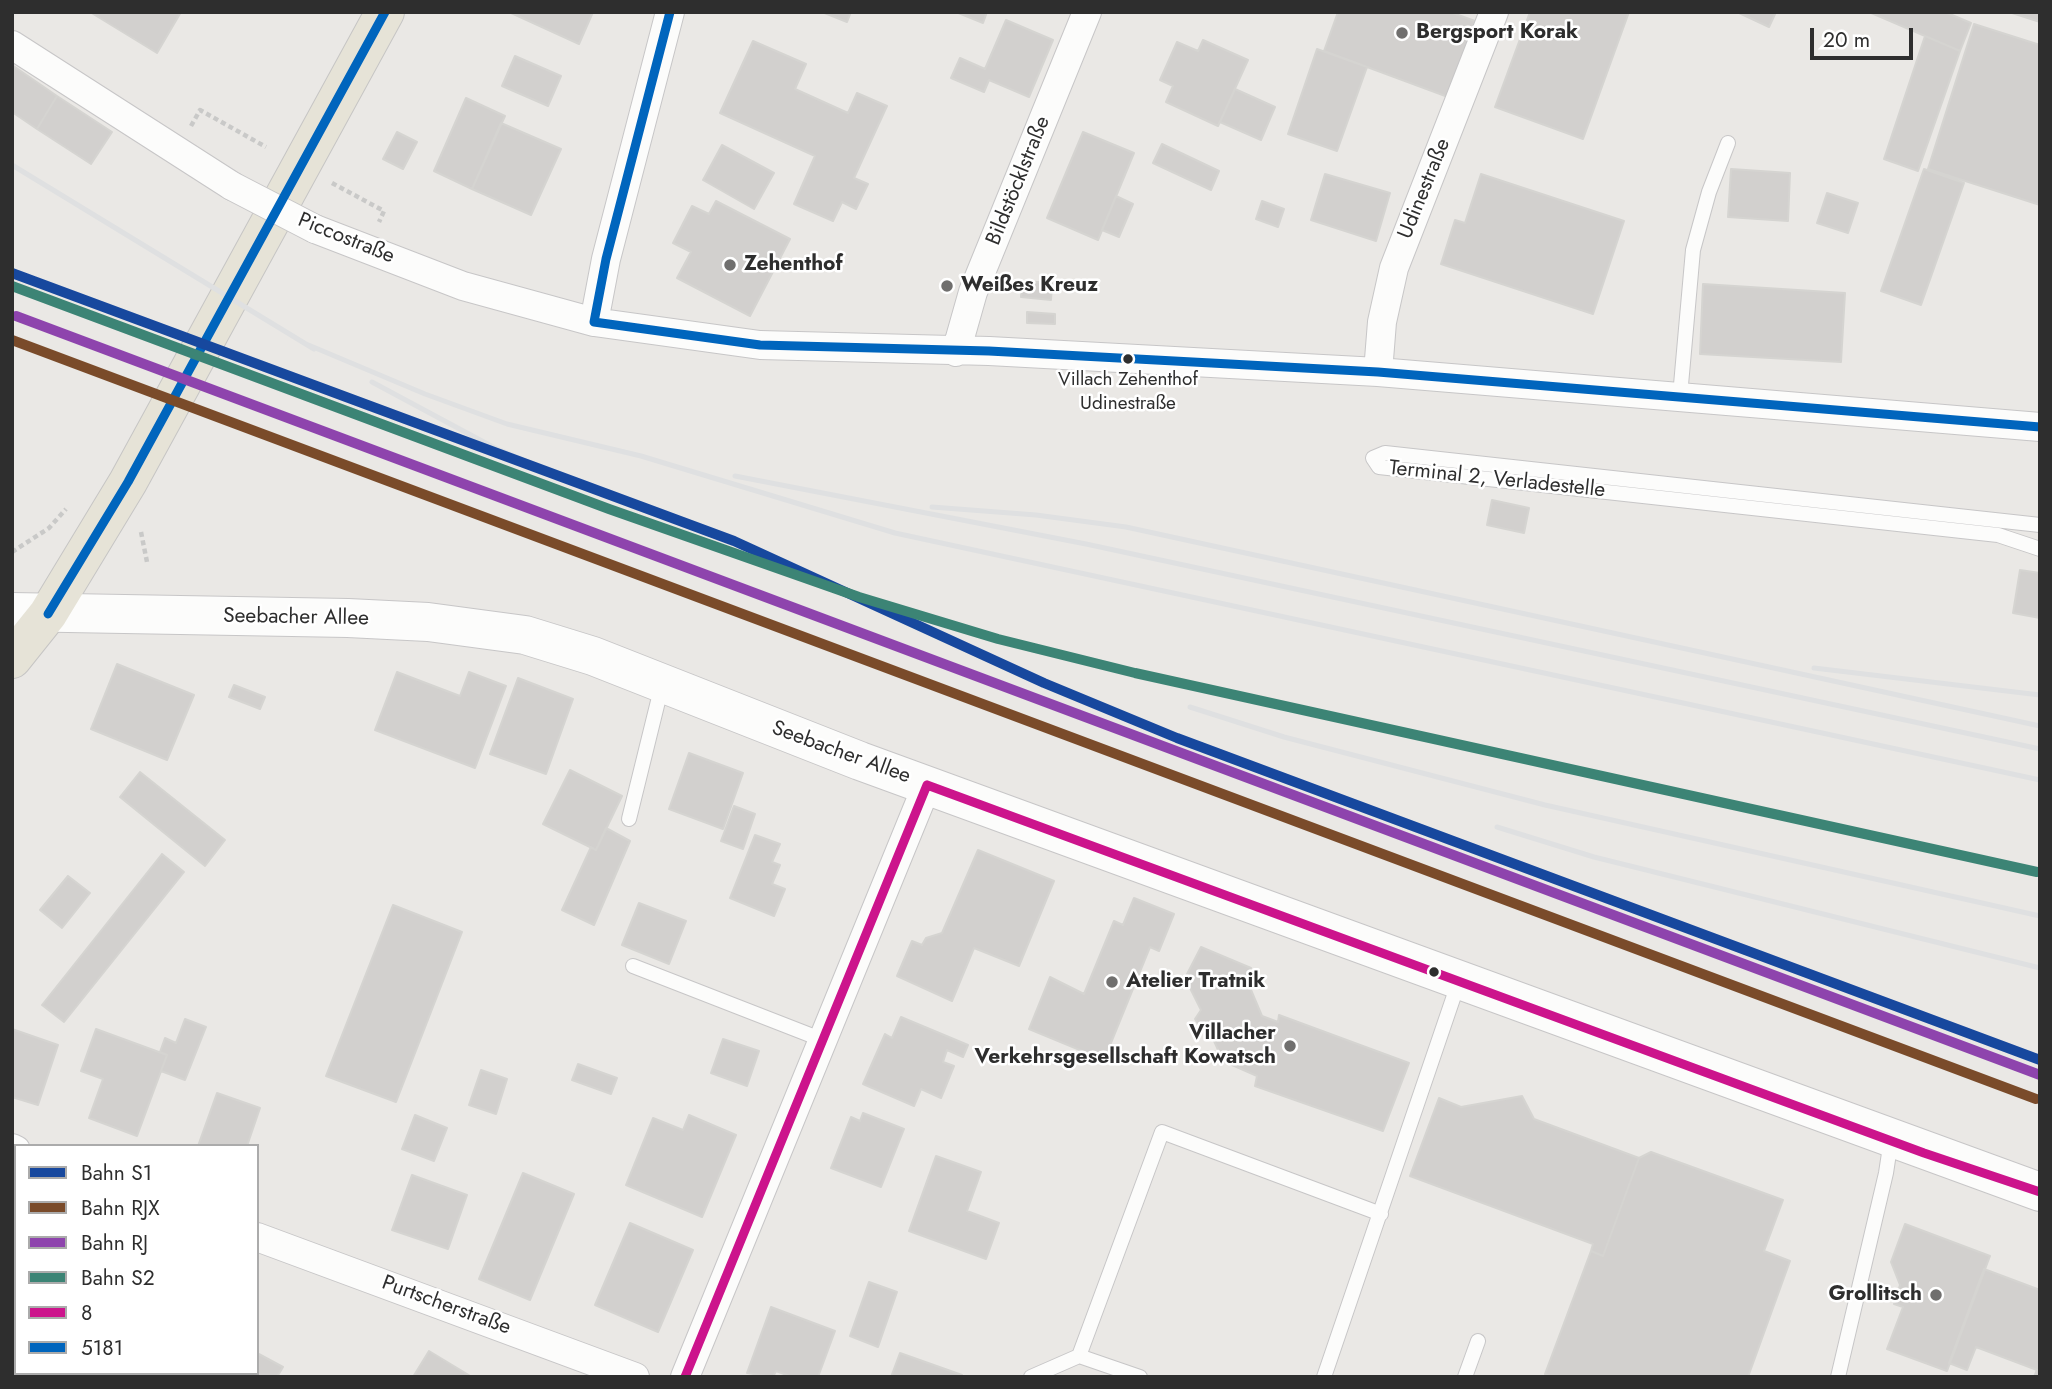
<!DOCTYPE html>
<html>
<head>
<meta charset="utf-8">
<style>
  body { margin:0 }
  #map { position:relative; width:2052px; height:1389px; overflow:hidden; background:#eae8e5; font-family:Jost,sans-serif }
  canvas { display:block }
  .frame { position:absolute; inset:0; border:14px solid #2e2e2e; pointer-events:none }
  .legend { position:absolute; left:14px; top:1144px; width:245px; height:231px; box-sizing:border-box; background:#fff; border:2px solid #ababab; margin:0; padding:9px 12px; list-style:none; font-size:21px; color:#2e2e2e }
  .legend li { display:flex; align-items:center; gap:14px; height:35px }
  .legend b { width:35px; border:2px solid #ababab }
  .scale { position:absolute; left:1810px; top:28px; width:103px; height:32px; box-sizing:border-box; border:4px solid #2e2e2e; border-top:0; padding-left:9px; font-size:21px; line-height:24px; white-space:nowrap; color:#2e2e2e; -webkit-text-stroke:5px #fff; paint-order:stroke }
</style>
</head>
<body>
<div id="map">
<canvas width="2052" height="1389"></canvas>
<div class="frame"></div>
<ul class="legend">
<li><b style="height:9px;background:#17489e"></b>Bahn S1</li>
<li><b style="height:9px;background:#7a4b2a"></b>Bahn RJX</li>
<li><b style="height:9px;background:#8e44ad"></b>Bahn RJ</li>
<li><b style="height:9px;background:#3c8475"></b>Bahn S2</li>
<li><b style="height:9px;background:#cc148c"></b>8</li>
<li><b style="height:9px;background:#0065bd"></b>5181</li>
</ul>
<div class="scale">20 m</div>
</div>
<script>
const ctx = document.querySelector('canvas').getContext('2d');
ctx.lineJoin = 'round';
function paint(path, color) {
  ctx.fillStyle = color;
  ctx.fill(path, 'evenodd');
}
function toPath(rows) {
  const path = new Path2D();
  for (const r of rows) {
    path.moveTo(r[0], r[1]);
    for (let i = 2; i < r.length; i += 2) path.lineTo(r[i], r[i + 1]);
  }
  return path;
}
function strokePath(path, color, width, dash) {
  ctx.strokeStyle = color;
  ctx.lineWidth = width;
  ctx.lineCap = dash ? 'butt' : 'round';
  ctx.setLineDash(dash || []);
  ctx.stroke(path);
}
function label(font, color, halo, rows, align = 'center') {
  ctx.font = font + ' Jost,sans-serif';
  ctx.lineWidth = 5;
  ctx.setLineDash([]);
  ctx.textBaseline = 'middle';
  ctx.strokeStyle = halo;
  ctx.fillStyle = color;
  for (const [text, x, y, turn = 0] of rows) {
    ctx.save();
    ctx.translate(x, y);
    ctx.rotate((+turn || 0) * Math.PI / 180);
    ctx.textAlign = isNaN(turn) ? turn : align;
    if (halo) ctx.strokeText(text, 0, 0);
    ctx.fillText(text, 0, 0);
    ctx.restore();
  }
}
const building = toPath([
  [90,12,181,12,157,53,90,12],
  [509,12,593,12,579,44,509,12],
  [822,12,851,12,847,22,822,12],
  [956,12,987,12,983,23,956,12],
  [1338,12,1450,12,1475,21,1448,97,1324,51,1338,12],
  [1530,12,1629,12,1583,139,1495,107,1530,12],
  [1737,12,1776,12,1769,27,1737,12],
  [1869,12,1945,12,1971,23,1960,51,1869,12],
  [2009,12,2040,12,2040,22,2009,12],
  [1006,20,1053,40,1029,97,989,80,984,92,951,78,960,58,985,69,1006,20],
  [1974,24,2040,45,2040,205,1928,169,1974,24],
  [1925,36,1960,51,1918,171,1884,159,1925,36],
  [1203,40,1248,60,1218,126,1166,102,1173,86,1160,80,1177,42,1198,51,1203,40],
  [753,41,806,64,795,89,848,113,857,93,887,106,854,178,868,184,856,209,842,202,833,221,794,204,815,156,720,113,753,41],
  [1317,49,1367,67,1337,151,1288,134,1317,49],
  [515,56,561,76,548,106,502,86,515,56],
  [12,65,57,96,37,129,12,112,12,65],
  [1235,89,1275,107,1261,140,1220,122,1235,89],
  [57,96,112,132,91,164,37,129,57,96],
  [466,98,505,116,472,189,434,171,466,98],
  [501,123,561,149,531,215,472,189,501,123],
  [397,132,417,142,403,169,383,159,397,132],
  [1083,132,1134,153,1098,240,1047,218,1083,132],
  [1162,144,1219,171,1211,190,1153,163,1162,144],
  [722,145,774,173,754,209,703,180,722,145],
  [1731,169,1790,173,1788,221,1728,217,1731,169],
  [1924,169,1964,183,1921,305,1881,291,1924,169],
  [1325,174,1390,193,1376,241,1311,220,1325,174],
  [1481,174,1624,221,1593,314,1441,264,1455,220,1465,223,1481,174],
  [1827,193,1858,203,1848,233,1817,223,1827,193],
  [1116,196,1133,204,1119,237,1102,230,1116,196],
  [716,201,790,239,750,316,677,278,691,252,673,243,692,206,709,214,716,201],
  [1262,201,1284,209,1278,227,1256,219,1262,201],
  [1022,281,1052,283,1051,300,1021,297,1022,281],
  [1703,284,1845,293,1841,362,1700,354,1703,284],
  [1027,312,1055,314,1055,324,1027,323,1027,312],
  [1492,500,1529,508,1524,533,1487,525,1492,500],
  [2020,570,2040,573,2040,618,2013,613,2020,570],
  [117,664,194,695,167,760,91,729,117,664],
  [397,672,460,696,469,672,506,686,475,768,375,730,397,672],
  [518,678,573,699,546,774,490,754,518,678],
  [234,685,265,697,260,709,229,697,234,685],
  [689,753,743,773,723,829,669,809,689,753],
  [570,770,622,796,596,850,543,824,570,770],
  [140,772,225,840,205,866,120,797,140,772],
  [734,806,755,814,743,849,721,841,734,806],
  [606,828,630,841,594,925,562,910,591,847,596,850,606,828],
  [755,835,780,844,772,862,780,865,772,884,785,889,774,916,730,898,755,835],
  [978,850,1054,881,1019,966,974,948,952,1001,897,976,912,941,922,945,926,938,942,933,978,850],
  [162,854,184,872,64,1022,42,1005,162,854],
  [68,876,90,893,62,928,40,910,68,876],
  [1134,898,1174,914,1159,951,1150,947,1104,1060,1029,1029,1050,977,1084,994,1114,921,1123,925,1134,898],
  [639,903,686,921,669,964,622,945,639,903],
  [393,905,462,932,396,1102,326,1076,393,905],
  [1201,947,1251,968,1246,978,1262,1016,1278,1022,1279,1015,1409,1063,1383,1131,1255,1086,1257,1076,1223,1061,1210,1032,1201,1028,1195,1019,1201,1010,1185,978,1201,947],
  [901,1017,968,1045,963,1057,947,1050,943,1062,954,1066,941,1098,921,1089,914,1106,863,1084,885,1034,892,1038,901,1017],
  [185,1019,206,1027,185,1080,161,1071,167,1055,160,1052,165,1038,176,1043,185,1019],
  [12,1029,58,1045,38,1105,12,1097,12,1029],
  [96,1029,167,1055,137,1136,89,1118,103,1079,81,1071,96,1029],
  [723,1039,759,1051,747,1086,711,1073,723,1039],
  [578,1064,617,1078,611,1094,572,1080,578,1064],
  [481,1070,507,1079,496,1114,469,1105,481,1070],
  [217,1093,260,1108,247,1146,198,1146,217,1093],
  [1522,1096,1534,1119,1639,1158,1603,1256,1591,1251,1593,1244,1410,1176,1439,1098,1461,1107,1522,1096],
  [863,1113,904,1129,881,1187,831,1168,851,1117,860,1121,863,1113],
  [415,1115,447,1128,434,1161,402,1149,415,1115],
  [689,1115,736,1135,702,1217,626,1185,653,1118,683,1130,689,1115],
  [1651,1152,1783,1200,1764,1251,1790,1261,1748,1377,1552,1377,1545,1374,1591,1251,1603,1256,1639,1158,1651,1152],
  [936,1156,981,1172,967,1211,999,1223,986,1259,909,1231,936,1156],
  [523,1173,574,1194,530,1300,479,1279,523,1173],
  [412,1175,467,1195,448,1249,392,1230,412,1175],
  [630,1223,693,1250,658,1332,595,1305,630,1223],
  [1905,1224,1990,1256,1947,1371,1887,1349,1903,1307,1894,1304,1900,1285,1891,1262,1905,1224],
  [1984,1269,2040,1290,2040,1377,2034,1377,2037,1370,1976,1347,1967,1370,1949,1363,1984,1269],
  [869,1282,897,1292,878,1347,850,1336,869,1282],
  [16,1292,16,1373,39,1373,37,1377,12,1377,12,1298,16,1292],
  [771,1307,835,1331,818,1377,792,1377,776,1371,773,1377,747,1373,771,1307],
  [429,1351,472,1377,413,1377,429,1351],
  [257,1353,283,1367,277,1377,174,1377,176,1373,257,1373,257,1353],
  [900,1353,962,1375,961,1377,891,1377,900,1353],
  [95,1373,134,1373,132,1377,94,1377,95,1373]
]);
const path = toPath([
  [191,126,200,110,266,147],
  [332,183,384,211,379,222],
  [141,532,147,562],
  [12,552,49,528,66,509]
]);
const lane = toPath([
  [1680,396,1693,250,1709,192,1728,143],
  [2040,525,1385,453,1373,458,1379,467,1998,535,2040,549],
  [629,819,662,685],
  [633,966,823,1040],
  [1079,1356,1162,1132,1381,1214],
  [1031,1377,1079,1356,1140,1377],
  [1324,1377,1459,981],
  [1465,1377,1478,1341],
  [1838,1377,1886,1173,1891,1140]
]);
const street = toPath([
  [12,45,232,186],
  [315,229,463,286,594,322,760,345,989,351,1378,372,2040,427],
  [594,322,606,259,670,12],
  [956,352,973,292,1087,12],
  [1378,372,1382,322,1394,268,1494,12],
  [12,1148,16,1150],
  [257,1237,635,1377],
  [685,1377,927,785]
]);
const secondary = toPath([
  [12,612,348,618,428,622,525,635,593,656,860,761,2040,1192]
]);
const primary = toPath([
  [12,659,48,614,128,482,385,12]
]);
const rail = toPath([
  [12,165,314,349],
  [306,344,425,394,507,424,641,456,895,533,2040,780],
  [372,382,495,448,613,497],
  [735,476,1086,544,2040,749],
  [932,507,1036,515,1126,527,2040,726],
  [1814,668,2040,695],
  [1190,707,1284,737,1545,805,2040,916],
  [1497,827,1594,857,2040,968]
]);
const streetBridge = toPath([
  [232,186,315,229]
]);
const bus1 = toPath([
  [927,785,1924,1153,2040,1192],
  [685,1377,927,785]
]);
const bus2 = toPath([
  [594,322,760,345,989,351,1378,372,2040,427],
  [594,322,606,259,670,12],
  [48,614,128,482,385,12]
]);
const rail1 = toPath([
  [12,273,734,541,1044,683,1177,738,2040,1060]
]);
const rail2 = toPath([
  [12,340,2036,1099]
]);
const rail3 = toPath([
  [16,316,2040,1075]
]);
const rail4 = toPath([
  [12,286,609,509,859,597,998,639,1135,673,2037,872]
]);
const markers = [
  [1402,33,7,"#706f6e"],
  [730,265,7,"#706f6e"],
  [947,286,7,"#706f6e"],
  [1128,359,6,"#2e2e2e"],
  [1434,972,6,"#2e2e2e"],
  [1112,982,7,"#706f6e"],
  [1290,1046,7,"#706f6e"],
  [1936,1295,7,"#706f6e"]
];
const busNames = [
  ["Villach Zehenthof",1128,380],
  ["Udinestraße",1128,404]
];
const poiNames = [
  ["Bergsport Korak",1416,33],
  ["Zehenthof",744,265],
  ["Weißes Kreuz",961,286],
  ["Atelier Tratnik",1126,982],
  ["Villacher",1276,1034,"right"],
  ["Verkehrsgesellschaft Kowatsch",1276,1058,"right"],
  ["Grollitsch",1922,1295,"right"]
];
const streetNames = [
  ["Bildstöcklstraße",1019,181,-68],
  ["Udinestraße",1425,189,-68],
  ["Piccostraße",346,239,22],
  ["Terminal 2, Verladestelle",1497,480,6],
  ["Seebacher Allee",296,618,1],
  ["Seebacher Allee",841,753,20],
  ["Purtscherstraße",446,1306,20]
];
paint(building, '#d2d0ce');
strokePath(building, '#d5d4d1', 2);
strokePath(lane, '#c7c6c7', 16);
strokePath(street, '#c7c6c7', 30);
strokePath(secondary, '#c7c6c7', 40);
strokePath(primary, '#c6c5c4', 40);
strokePath(path, '#c9c9c8', 4.5, [5, 3.5]);
strokePath(lane, '#fcfcfb', 14);
strokePath(street, '#fcfcfb', 28);
strokePath(secondary, '#fcfcfb', 38);
strokePath(primary, '#e6e3d7', 38);
strokePath(rail, '#dfe0e1', 5);
strokePath(streetBridge, '#c7c6c7', 30, []);
strokePath(streetBridge, '#fcfcfb', 28);
strokePath(bus1, '#cc148c', 9);
strokePath(bus2, '#0065bd', 9);
strokePath(rail1, '#17489e', 10);
strokePath(rail2, '#7a4b2a', 10);
strokePath(rail3, '#8e44ad', 10);
strokePath(rail4, '#3c8475', 10);
for (const [x, y, r, color] of markers) {
  const dot = new Path2D();
  dot.arc(x, y, r, 0, 2 * Math.PI);
  ctx.fillStyle = color;
  ctx.fill(dot);
  strokePath(dot, '#fff', 2.5);
}
label('19px', '#2e2e2e', '#fff', busNames);
label('bold 21px', '#2e2e2e', '#fff', poiNames, 'left');
label('21px', '#2e2e2e', '#fff', streetNames);
</script>
</body>
</html>
